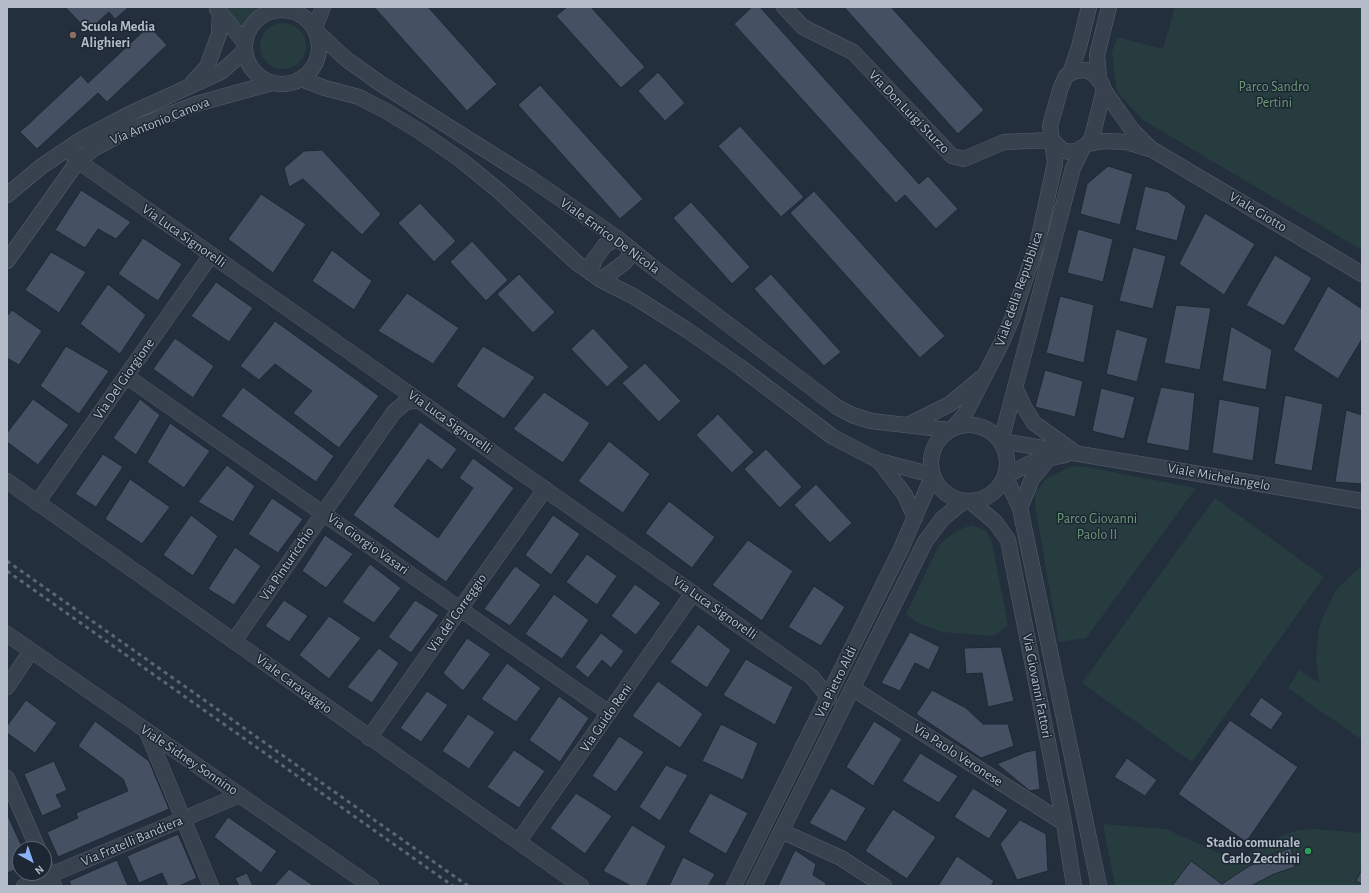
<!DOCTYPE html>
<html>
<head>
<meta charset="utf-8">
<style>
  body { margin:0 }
  #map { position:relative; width:1369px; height:893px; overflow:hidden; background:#242f3e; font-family:"Alegreya Sans",sans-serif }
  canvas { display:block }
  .frame { position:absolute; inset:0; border:8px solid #b4bcc9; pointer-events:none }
  .north { position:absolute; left:12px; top:841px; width:40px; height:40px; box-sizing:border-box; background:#1d2633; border:1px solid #59626f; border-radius:50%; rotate:140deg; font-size:11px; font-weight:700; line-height:16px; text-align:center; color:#b4bcc9 }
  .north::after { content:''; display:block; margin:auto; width:14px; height:18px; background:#8ab4f8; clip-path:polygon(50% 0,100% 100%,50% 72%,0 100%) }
</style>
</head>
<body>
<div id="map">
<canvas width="1369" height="893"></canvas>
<div class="frame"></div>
<div class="north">N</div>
</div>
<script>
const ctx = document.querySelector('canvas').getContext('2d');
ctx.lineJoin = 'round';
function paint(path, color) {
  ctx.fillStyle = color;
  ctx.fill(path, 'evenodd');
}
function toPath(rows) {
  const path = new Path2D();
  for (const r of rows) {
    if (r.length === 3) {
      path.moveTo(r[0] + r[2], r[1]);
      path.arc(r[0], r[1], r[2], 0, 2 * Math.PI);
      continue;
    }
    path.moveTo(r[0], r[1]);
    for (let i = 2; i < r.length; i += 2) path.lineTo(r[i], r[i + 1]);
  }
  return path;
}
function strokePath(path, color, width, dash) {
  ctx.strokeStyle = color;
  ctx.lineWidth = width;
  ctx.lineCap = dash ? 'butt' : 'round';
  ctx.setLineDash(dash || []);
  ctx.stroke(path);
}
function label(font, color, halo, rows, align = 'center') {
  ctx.font = font + ' "Alegreya Sans",sans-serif';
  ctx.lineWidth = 3;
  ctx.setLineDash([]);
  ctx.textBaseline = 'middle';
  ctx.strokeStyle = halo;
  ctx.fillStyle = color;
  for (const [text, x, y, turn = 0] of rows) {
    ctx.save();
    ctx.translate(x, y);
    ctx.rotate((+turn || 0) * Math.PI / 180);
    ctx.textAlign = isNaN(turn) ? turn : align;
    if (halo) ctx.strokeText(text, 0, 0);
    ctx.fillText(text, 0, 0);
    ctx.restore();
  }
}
const green = toPath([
  [225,7,262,7,243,26,240,26],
  [1175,7,1362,7,1362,250,1143,120,1117,92,1112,53,1117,37,1163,49],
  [283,46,23],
  [1072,466,1087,467,1196,488,1086,638,1059,642,1035,506,1035,493,1047,478],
  [1215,498,1324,577,1192,762,1082,683],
  [972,525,986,531,992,543,1008,625,994,636,942,632,918,623,906,614,939,545,956,531],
  [1362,566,1362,740,1288,688,1299,670,1319,683,1316,659,1319,629,1323,617,1336,590,1349,577],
  [1103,824,1166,829,1237,861,1269,841,1298,830,1314,829,1362,833,1362,886,1115,886]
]);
const building = toPath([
  [65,7,129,7,115,19,109,12,88,31,65,7],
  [374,7,428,7,497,84,467,111,374,7],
  [567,7,591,7,645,67,621,88,556,16,567,7],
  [752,7,760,7,919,184,928,176,958,209,936,229,905,195,896,203,734,24,752,7],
  [844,7,891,7,984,110,958,134,844,7],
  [149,26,167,45,107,102,98,93,37,149,20,132,81,75,88,83,149,26],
  [658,72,685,103,665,121,638,91,658,72],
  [540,85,643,199,620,219,518,105,540,85],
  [740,126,804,197,781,217,718,146,740,126],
  [322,150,381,214,362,235,303,179,289,187,284,168,304,151,322,150],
  [1108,166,1133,174,1120,225,1080,214,1087,184,1108,166],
  [1145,186,1168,192,1186,206,1177,241,1135,230,1145,186],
  [81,190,131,222,116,239,98,229,85,248,55,230,81,190],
  [814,191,945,336,920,358,790,213,814,191],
  [261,194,306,224,273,273,228,239,261,194],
  [691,202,750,267,732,284,673,218,691,202],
  [420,203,456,241,434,262,398,223,420,203],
  [1205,213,1255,244,1224,295,1179,264,1205,213],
  [1078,229,1113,239,1103,282,1067,273,1078,229],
  [143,238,182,264,158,301,118,274,143,238],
  [472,241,508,280,486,301,450,262,472,241],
  [1133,247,1166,256,1153,309,1119,301,1133,247],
  [332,250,372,281,354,310,312,281,332,250],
  [51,252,86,272,59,313,25,290,51,252],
  [1275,255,1312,278,1284,326,1246,305,1275,255],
  [519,274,555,312,533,333,497,294,519,274],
  [771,274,841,352,824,366,754,289,771,274],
  [216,282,253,308,229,342,191,316,216,282],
  [108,284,146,315,120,354,80,324,108,284],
  [1328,286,1362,309,1362,339,1338,379,1293,350,1328,286],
  [407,293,459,328,433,364,378,331,407,293],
  [1060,296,1094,305,1084,363,1046,353,1060,296],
  [1176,305,1211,308,1200,370,1164,363,1176,305],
  [12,310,42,331,19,365,7,358,7,316,12,310],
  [275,321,379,396,339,448,293,413,312,391,275,364,259,380,240,366,275,321],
  [1231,326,1272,350,1266,390,1222,381,1231,326],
  [593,328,629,367,607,387,571,349,593,328],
  [1116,329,1148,338,1137,382,1106,374,1116,329],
  [175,338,214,366,193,398,153,369,175,338],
  [66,346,109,371,79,414,40,386,66,346],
  [483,346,535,377,504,419,456,386,483,346],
  [645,363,681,401,659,422,622,383,645,363],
  [1045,370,1083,381,1075,417,1035,407,1045,370],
  [243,387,334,456,316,482,221,416,243,387],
  [1161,387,1195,393,1189,451,1146,443,1161,387],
  [1101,388,1135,397,1124,439,1092,431,1101,388],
  [544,392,590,423,563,463,513,429,544,392],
  [1285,395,1323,404,1312,471,1274,464,1285,395],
  [33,399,69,425,38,465,7,442,7,433,33,399],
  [140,399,160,415,136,455,113,438,140,399],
  [1219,399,1260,407,1253,461,1212,453,1219,399],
  [1346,410,1362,415,1362,484,1335,482,1346,410],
  [718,414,754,452,732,473,696,435,718,414],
  [420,422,457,449,442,470,428,459,394,506,438,538,473,488,459,478,473,458,514,488,446,582,353,515,420,422],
  [170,423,210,451,184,488,147,462,170,423],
  [609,441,650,474,623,513,578,481,609,441],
  [766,449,802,487,780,508,744,469,766,449],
  [103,454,123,467,96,507,75,494,103,454],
  [227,465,255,486,233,522,198,502,227,465],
  [130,479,170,507,142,544,105,519,130,479],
  [816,484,852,523,830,543,794,505,816,484],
  [272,498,303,519,278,553,248,534,272,498],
  [669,501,715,537,692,568,645,533,669,501],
  [191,515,218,536,193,576,163,555,191,515],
  [553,515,580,534,551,575,525,555,553,515],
  [325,535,353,554,326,588,302,571,325,535],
  [748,540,793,571,762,621,712,585,748,540],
  [235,547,261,566,234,605,208,589,235,547],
  [587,554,617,576,597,605,566,582,587,554],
  [370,564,401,588,374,623,342,602,370,564],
  [515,566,541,585,510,626,484,609,515,566],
  [635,584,661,603,636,635,611,616,635,584],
  [814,586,845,607,821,646,788,627,814,586],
  [554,594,589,620,562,659,525,634,554,594],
  [284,600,308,616,289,642,265,626,284,600],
  [415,600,439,615,411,653,388,637,415,600],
  [329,616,361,638,329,679,299,655,329,616],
  [698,624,731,650,707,688,670,662,698,624],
  [910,632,940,647,929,670,915,663,900,691,881,683,910,632],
  [601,633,624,651,611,668,602,660,588,678,575,667,601,633],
  [467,638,491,654,463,691,443,673,467,638],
  [1001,647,1014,701,988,707,982,673,966,674,964,648,1001,647],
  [379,648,399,663,372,703,347,687,379,648],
  [746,659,793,687,775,725,723,695,746,659],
  [507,663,541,688,516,722,481,699,507,663],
  [658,681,703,714,680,748,632,716,658,681],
  [932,690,966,708,983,724,1008,724,1014,746,981,758,916,714,932,690],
  [427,691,448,705,421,742,400,728,427,691],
  [559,696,589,718,560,762,529,740,559,696],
  [1261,697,1283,713,1271,730,1249,715,1261,697],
  [26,700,57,723,35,753,7,733,7,726,26,700],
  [468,714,495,732,469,769,442,751,468,714],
  [1230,720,1298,767,1246,842,1178,794,1230,720],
  [95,721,149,761,169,809,58,857,47,832,78,818,76,813,128,791,123,779,78,746,95,721],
  [874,721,902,739,873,786,846,767,874,721],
  [721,724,758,743,743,780,702,761,721,724],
  [619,736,644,752,616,792,592,776,619,736],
  [514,750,545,771,519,808,487,787,514,750],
  [1036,750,1040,789,1030,791,997,764,1026,752,1036,750],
  [920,753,958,776,939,803,902,781,920,753],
  [1127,758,1157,780,1145,796,1114,777,1127,758],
  [54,761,67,790,56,795,62,807,42,816,24,774,54,761],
  [666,765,688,775,660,821,639,807,666,765],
  [831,788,866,808,846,842,809,823,831,788],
  [973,788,1008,810,989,839,954,817,973,788],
  [576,793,612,816,585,854,550,828,576,793],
  [710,793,748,813,726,854,688,832,710,793],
  [893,809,936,837,907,879,865,851,893,809],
  [8,816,23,849,20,849,20,868,7,873,7,817,8,816],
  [228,817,277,851,261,873,214,837,228,817],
  [1020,820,1046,834,1048,871,1017,880,1000,844,1020,820],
  [632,825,666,846,646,886,631,886,603,871,632,825],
  [178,834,197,878,179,886,168,886,162,873,139,883,127,856,178,834],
  [1291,848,1295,867,1274,874,1251,886,1172,886,1191,861,1222,884,1246,868,1268,856,1291,848],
  [795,850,816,864,813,875,826,883,825,886,778,886,795,850],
  [957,856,994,881,991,886,938,886,957,856],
  [683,857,715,874,708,886,669,886,683,857],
  [117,860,128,886,71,886,69,881,117,860],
  [289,869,314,886,274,886,289,869],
  [1362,869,1362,884,1356,881,1362,869],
  [247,873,253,886,239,886,235,878,247,873]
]);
const minor = toPath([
  [784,7,803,27,853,52,952,156,964,159,1004,142,1052,140],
  [217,9,245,43],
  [282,47,37],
  [315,28,323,7],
  [317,32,346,59,381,84,530,178,617,238,650,265,837,407,852,415,871,421,949,430],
  [1070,73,1079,47,1089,7],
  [1099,77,1097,55,1109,7],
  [301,79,325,88,359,97,386,111,419,131,461,160,499,191,577,263,601,280,633,296,687,330,740,367,833,437,879,461,933,475],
  [193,82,207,67,219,34,220,13],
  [1104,90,1132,130,1149,147],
  [1088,144,1104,141,1127,142,1153,150,1362,274],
  [1083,148,1073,168,1001,441,1362,501],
  [67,149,78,161,812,677,829,698],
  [7,195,42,166,82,139,127,115,221,72,238,57,245,49],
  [7,261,78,161,95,148,127,131,196,104,272,83],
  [591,273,594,260,605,245,617,238],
  [601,280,625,262,633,251],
  [126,376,609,713],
  [1015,387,1024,407,1034,423,1073,451],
  [969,463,38],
  [908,425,950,404,980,379],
  [953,428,965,414,1001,344,1012,319,1038,241,1055,163,1050,126,1061,87,1066,76,1075,71,1086,70,1094,74,1102,84,1104,90,1092,137,1088,144,1077,151,1069,152,1062,150,1052,140],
  [1065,455,1033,462,1005,476,1020,508,1099,886],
  [879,461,905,495,915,518],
  [7,481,581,886],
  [970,501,995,522,1008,540,1064,823,1074,886],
  [37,503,211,255],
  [1020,508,1032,479,1049,458],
  [7,634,371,886],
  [234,641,394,412,406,402,418,400],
  [7,687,31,651],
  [852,688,1064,823],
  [147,732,211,886],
  [369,738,545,489],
  [7,778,38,849],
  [781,831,841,858,884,886],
  [518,842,693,593],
  [44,864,54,886],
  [24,886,240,795],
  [734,886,901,549,933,475],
  [754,886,925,542,942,519,964,501]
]);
const rail = toPath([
  [7,561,468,886],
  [7,571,453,886]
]);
const markers = [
  [73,35,4,"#8d6e63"],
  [1308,851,4,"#2e9e5b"]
];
const poiNames = [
  ["Scuola Media",81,27],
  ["Alighieri",81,43],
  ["Stadio comunale",1300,843,"right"],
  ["Carlo Zecchini",1300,859,"right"]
];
const parkNames = [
  ["Parco Sandro",1274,87],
  ["Pertini",1274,103],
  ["Parco Giovanni",1097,519],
  ["Paolo II",1097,535]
];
const streetNames = [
  ["Via Don Luigi Sturzo",909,112,46],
  ["Via Antonio Canova",160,121,-22],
  ["Viale Giotto",1258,212,31],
  ["Via Luca Signorelli",184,236,35],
  ["Viale Enrico De Nicola",610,236,36],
  ["Viale della Repubblica",1019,289,-71],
  ["Via Del Giorgione",124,379,-55],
  ["Via Luca Signorelli",450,422,35],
  ["Viale Michelangelo",1219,477,10],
  ["Via Giorgio Vasari",368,544,35],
  ["Via Pinturicchio",287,564,-56],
  ["Via Luca Signorelli",715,608,35],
  ["Via del Correggio",457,613,-55],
  ["Via Pietro Aldi",836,682,-64],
  ["Viale Caravaggio",294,684,36],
  ["Via Giovanni Fattori",1037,686,79],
  ["Via Guido Reni",606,718,-55],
  ["Via Paolo Veronese",958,755,33],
  ["Viale Sidney Sonnino",189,760,34],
  ["Via Fratelli Bandiera",132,841,-23]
];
paint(green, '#263c3f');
paint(building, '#455162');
strokePath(building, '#1f2835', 1);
strokePath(minor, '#565f6c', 16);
strokePath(minor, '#38414e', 15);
strokePath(rail, '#5a6575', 3, [4, 4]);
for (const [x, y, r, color] of markers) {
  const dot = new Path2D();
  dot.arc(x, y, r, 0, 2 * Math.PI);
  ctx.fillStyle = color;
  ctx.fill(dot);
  strokePath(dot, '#1d2633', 1.5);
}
label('bold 14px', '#b4bcc9', '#1d2633', poiNames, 'left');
label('14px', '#6b9a76', '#1d2633', parkNames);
label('14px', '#b4bcc9', '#1d2633', streetNames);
</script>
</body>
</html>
